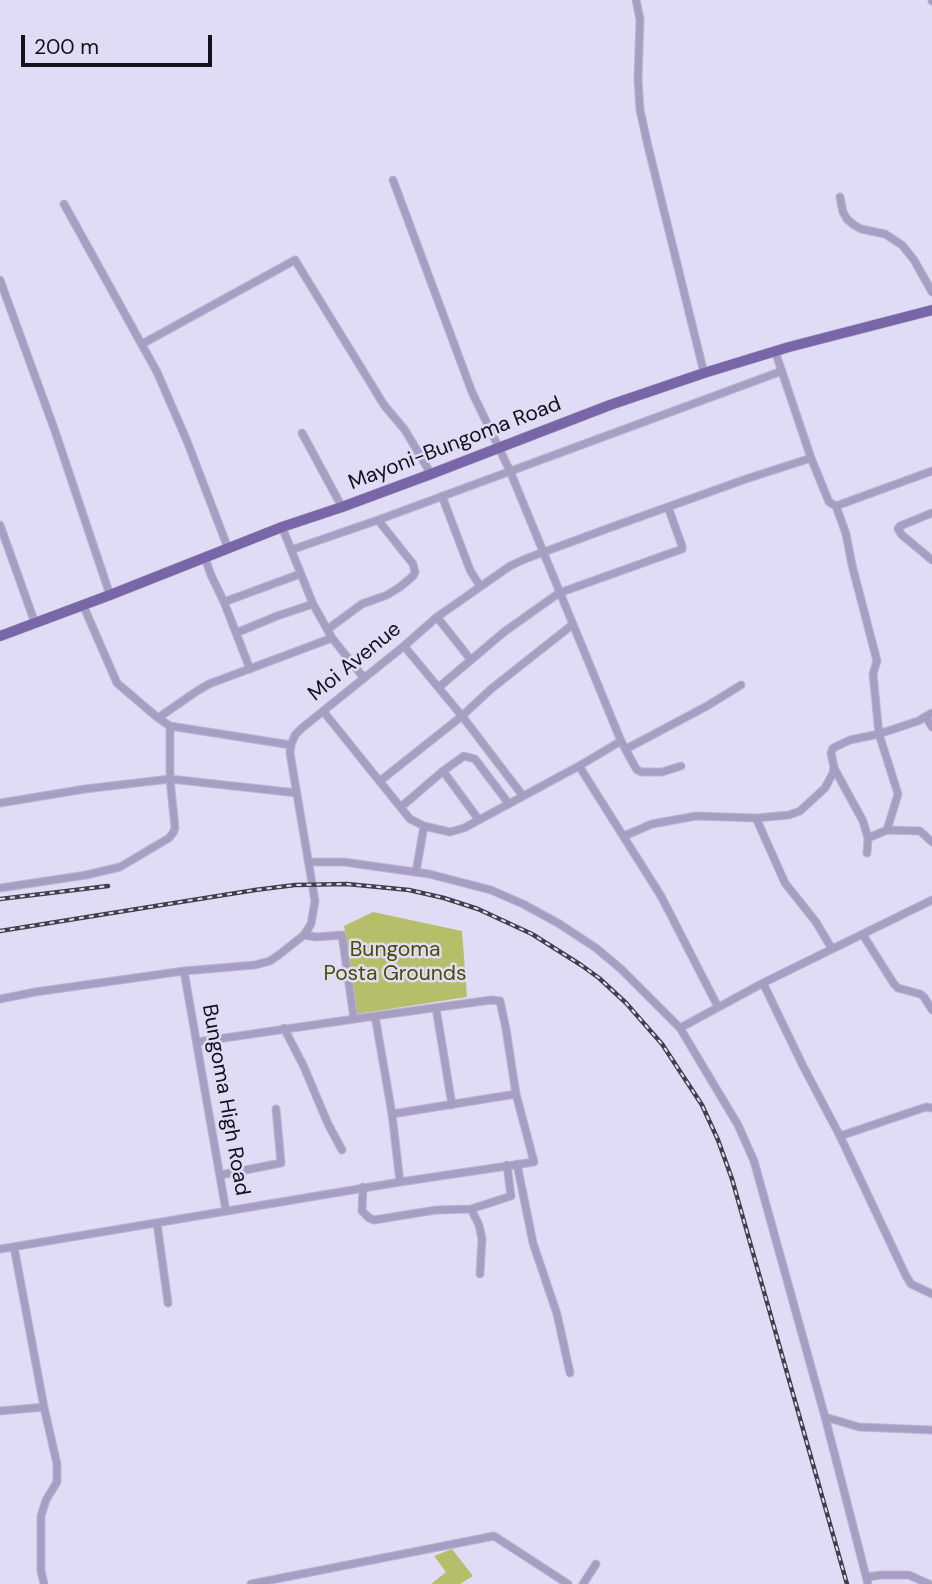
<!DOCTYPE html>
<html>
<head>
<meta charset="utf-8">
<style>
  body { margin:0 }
  #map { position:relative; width:932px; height:1584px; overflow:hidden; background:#e1dcf5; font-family:"DM Sans",sans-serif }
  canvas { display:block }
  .scale { position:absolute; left:21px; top:35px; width:191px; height:32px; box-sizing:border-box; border:4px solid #131119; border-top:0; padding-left:9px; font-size:21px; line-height:24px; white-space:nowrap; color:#131119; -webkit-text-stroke:5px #e1dcf5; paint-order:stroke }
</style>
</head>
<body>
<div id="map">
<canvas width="932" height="1584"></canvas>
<div class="scale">200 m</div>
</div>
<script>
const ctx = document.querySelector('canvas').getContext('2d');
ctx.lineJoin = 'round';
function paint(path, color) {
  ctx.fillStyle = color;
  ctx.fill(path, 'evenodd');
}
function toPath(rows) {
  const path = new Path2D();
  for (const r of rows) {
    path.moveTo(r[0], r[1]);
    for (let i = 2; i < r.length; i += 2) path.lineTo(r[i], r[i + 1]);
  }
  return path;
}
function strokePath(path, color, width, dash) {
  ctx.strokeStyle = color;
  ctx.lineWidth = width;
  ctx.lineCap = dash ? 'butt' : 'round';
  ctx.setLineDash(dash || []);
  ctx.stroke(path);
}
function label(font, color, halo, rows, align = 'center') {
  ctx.font = font + ' "DM Sans",sans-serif';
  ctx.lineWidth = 5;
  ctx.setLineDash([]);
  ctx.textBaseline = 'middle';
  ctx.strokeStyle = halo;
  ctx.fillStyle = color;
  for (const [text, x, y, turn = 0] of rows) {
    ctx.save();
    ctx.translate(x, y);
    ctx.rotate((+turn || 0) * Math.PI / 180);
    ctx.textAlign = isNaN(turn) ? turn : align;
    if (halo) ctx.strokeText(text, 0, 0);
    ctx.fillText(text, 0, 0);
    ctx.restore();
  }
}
const green = toPath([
  [373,912,462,931,467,997,357,1014,344,926],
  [452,1549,473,1576,460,1584,431,1584,446,1572,434,1556]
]);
const minor = toPath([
  [636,0,640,19,638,79,640,110,648,146,704,373],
  [932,0,932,1],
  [393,180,472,392,510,471,621,741,634,765,637,770,642,772,662,772,681,766],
  [840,197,843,212,847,219,854,225,861,229,885,234,902,245,914,260,932,292],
  [64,204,157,372,187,441,228,548],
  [0,280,55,431,110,595],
  [142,344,295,260,384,405,405,430,431,474],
  [775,351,811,458,829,502,836,506,846,534,852,565,877,661,873,674,879,734,898,794,887,830,868,838],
  [302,433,342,507],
  [442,496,470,570,480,586],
  [836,506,932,471],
  [932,513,900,526,898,529,902,535,932,560],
  [0,525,35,623],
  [282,527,313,604,332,638,364,678],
  [291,550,378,520,782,371],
  [205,558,211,575,224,602,250,669],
  [224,602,300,574],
  [83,605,117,683,158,718,170,726,291,745],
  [437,617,471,660],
  [328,629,362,604,387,595,400,587,413,576,415,572,413,564,378,520],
  [236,633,277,616,313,604],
  [404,646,462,716,523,796],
  [439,687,504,632,559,593,682,549,682,546,668,507],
  [323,711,410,819,424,826,450,832,464,828,579,766,621,741],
  [926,717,932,727],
  [158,718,197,691,209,684,332,638],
  [626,749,707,706,741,685],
  [579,766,661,896,718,1007],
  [834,768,863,821,868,838,867,853],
  [443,771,479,820],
  [380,781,462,716,491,689,572,625],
  [0,803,85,789,170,779,297,793],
  [401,807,443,771,464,756,475,759,509,804],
  [756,818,785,883,816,922,832,949],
  [887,830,920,831,932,842],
  [624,836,652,824,696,816,756,818,789,815,800,811,825,788,833,773,834,767,831,753,833,748,850,740,879,734,918,721,932,713],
  [310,862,344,862,429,874,491,890,523,904,558,923,596,948,621,969,680,1028,738,1125,754,1161,825,1417,868,1584],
  [416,872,424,826],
  [0,888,86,875,120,867,169,838,173,833,175,828,170,779,170,726],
  [304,935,316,937,342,935,354,1019],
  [863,935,894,984,898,988,920,994,924,997,932,1010],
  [184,971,226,1211],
  [763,983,803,1066,840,1136,906,1276,911,1284,932,1294],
  [0,999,35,992,184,971,255,965,270,961,280,954,304,935,311,924,315,901,290,753,291,745,295,735,302,728,404,646,437,617,510,566,525,559,609,528,746,479,811,458],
  [436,1008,452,1105],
  [375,1016,491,1000,500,1001,506,1029,516,1094],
  [284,1028,304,1067,328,1124,342,1150],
  [680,1028,763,983,932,900],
  [392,1114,516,1094,534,1162,400,1182],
  [840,1136,926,1107,932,1108],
  [517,1164,533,1243,557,1314,570,1373],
  [220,1175,281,1163,276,1109],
  [363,1187,362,1211,369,1218,374,1220,436,1210,471,1209,511,1196,507,1165],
  [471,1209,479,1225,482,1239,480,1274],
  [157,1223,168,1303],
  [14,1247,44,1407,57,1464,57,1482,46,1500,41,1516,41,1571,44,1584],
  [0,1249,400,1182,392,1114,375,1016,197,1042],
  [0,1411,44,1407],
  [825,1417,859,1427,932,1430],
  [867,1577,881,1575,909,1575,929,1584],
  [251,1584,494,1536,568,1584],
  [583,1584,596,1564]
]);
const major = toPath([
  [0,636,110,595,282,527,342,507,431,474,610,405,704,373,789,347,932,310]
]);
const rail = toPath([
  [0,899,108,886],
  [0,931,255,890,295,885,347,884,409,890,444,898,478,909,532,934,581,965,599,978,626,1003,662,1044,702,1105,718,1140,732,1179,847,1584]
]);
const streetNames = [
  ["Mayoni-Bungoma Road",455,444,-21],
  ["Moi Avenue",355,662,-39],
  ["Bungoma High Road",225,1100,80]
];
const parkNames = [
  ["Bungoma",395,950],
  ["Posta Grounds",395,974]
];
paint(green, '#b7be6a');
strokePath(minor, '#bcb7cd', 9);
strokePath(major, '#bcb7cd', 11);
strokePath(minor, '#a79ec4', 7);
strokePath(major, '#7966a9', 10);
strokePath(rail, '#423f4b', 4.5);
strokePath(rail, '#e1dcf5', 2, [5]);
label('21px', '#131119', '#e1dcf5', streetNames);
label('21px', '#4a4d00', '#e1dcf5', parkNames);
</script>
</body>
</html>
